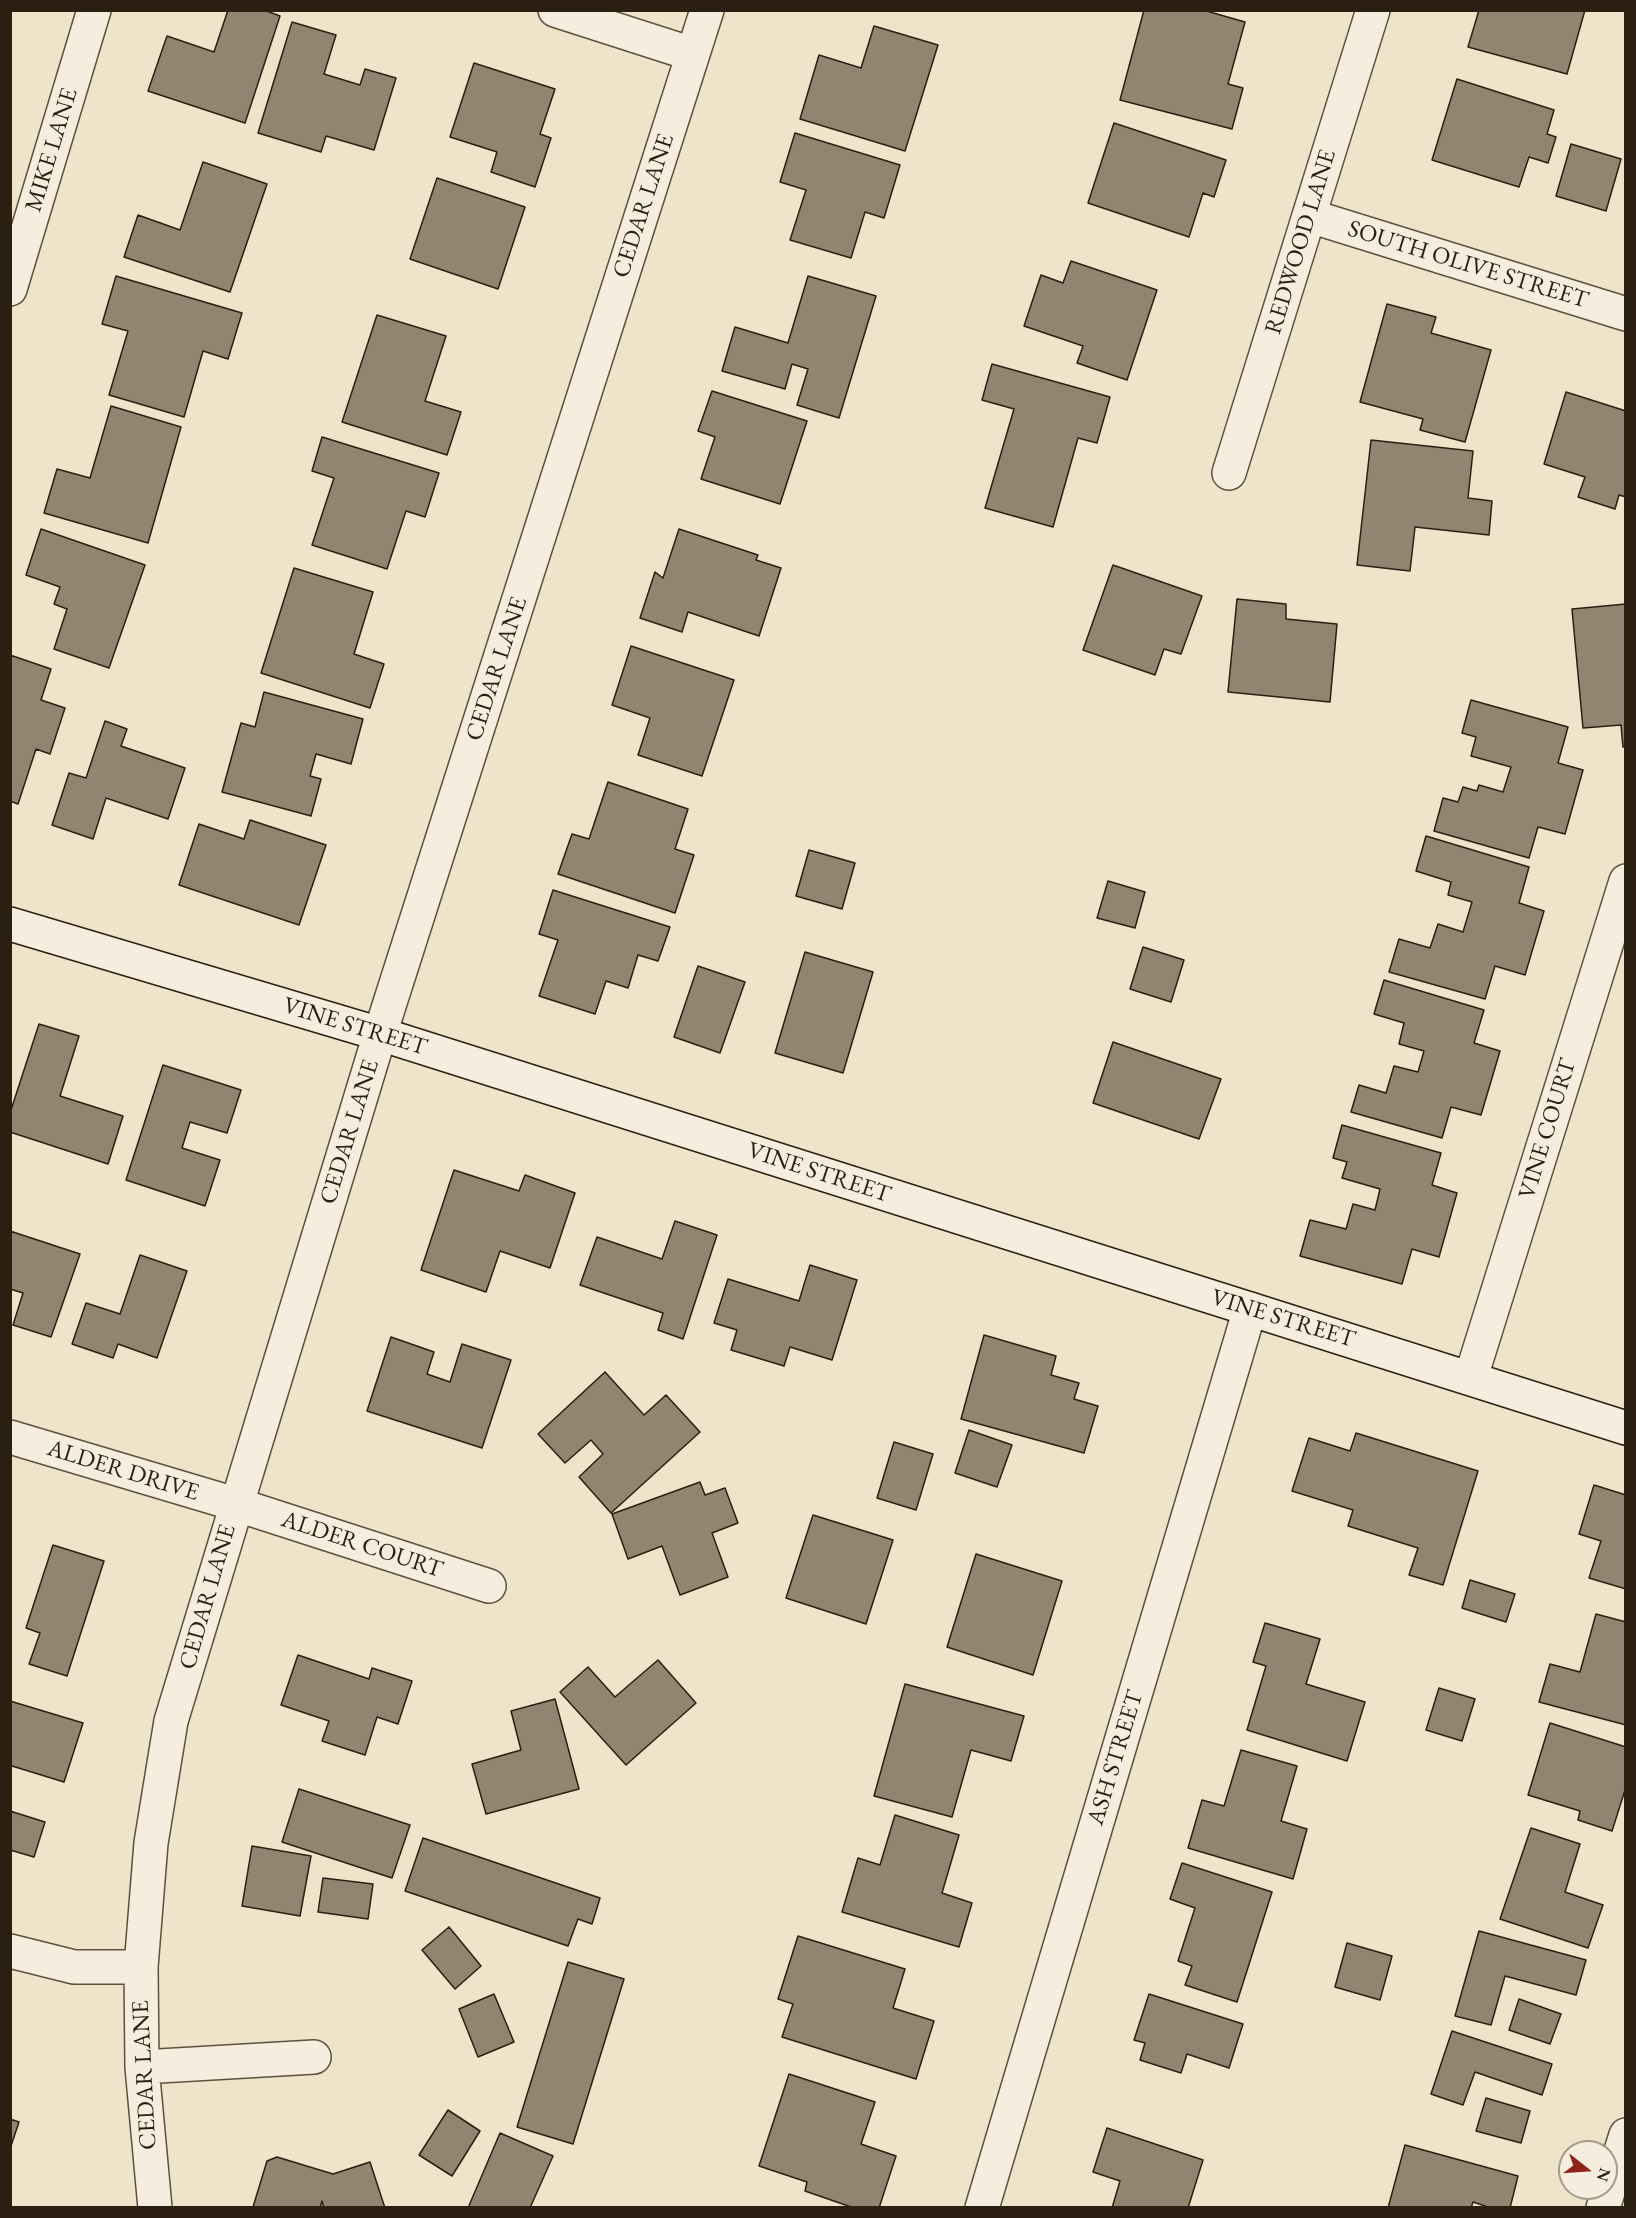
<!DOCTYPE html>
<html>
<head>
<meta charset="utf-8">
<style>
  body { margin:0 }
  #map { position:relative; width:1636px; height:2218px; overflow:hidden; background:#efe3ca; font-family:"EB Garamond",serif }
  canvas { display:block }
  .frame { position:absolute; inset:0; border:12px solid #2b1f11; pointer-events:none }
  .north { position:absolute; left:1558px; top:2140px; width:60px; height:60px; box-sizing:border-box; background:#f5eddd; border:2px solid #a49b8b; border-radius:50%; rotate:107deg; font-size:16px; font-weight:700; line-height:24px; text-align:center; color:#2b1f11 }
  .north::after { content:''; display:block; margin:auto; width:21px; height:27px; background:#8f2418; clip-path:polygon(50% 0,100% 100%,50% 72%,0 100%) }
</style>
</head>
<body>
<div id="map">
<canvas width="1636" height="2218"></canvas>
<div class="frame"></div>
<div class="north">N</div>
</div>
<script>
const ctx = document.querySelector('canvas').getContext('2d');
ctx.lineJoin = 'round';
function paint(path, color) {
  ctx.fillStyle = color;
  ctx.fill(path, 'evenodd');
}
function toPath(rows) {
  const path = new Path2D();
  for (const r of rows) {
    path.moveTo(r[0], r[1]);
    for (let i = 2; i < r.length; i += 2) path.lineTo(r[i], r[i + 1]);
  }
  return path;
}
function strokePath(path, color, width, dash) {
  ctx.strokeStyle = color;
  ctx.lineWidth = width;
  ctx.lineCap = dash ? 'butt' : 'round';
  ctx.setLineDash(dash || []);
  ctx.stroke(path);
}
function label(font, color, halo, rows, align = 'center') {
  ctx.font = font + ' "EB Garamond",serif';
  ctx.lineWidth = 4.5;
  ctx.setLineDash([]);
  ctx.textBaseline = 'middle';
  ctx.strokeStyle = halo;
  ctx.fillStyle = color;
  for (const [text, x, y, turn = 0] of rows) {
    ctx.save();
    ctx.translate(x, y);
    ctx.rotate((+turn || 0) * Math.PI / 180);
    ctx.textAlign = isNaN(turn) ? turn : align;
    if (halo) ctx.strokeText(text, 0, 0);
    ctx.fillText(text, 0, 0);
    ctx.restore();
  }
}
const building = toPath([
  [228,10,264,10,280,16,245,123,148,91,167,36,214,52,228,10],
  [1144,10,1203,10,1245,22,1228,84,1243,88,1232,129,1120,100,1144,10],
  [1479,10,1585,10,1567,74,1468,47,1479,10],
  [292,22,336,35,324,74,360,85,365,69,396,78,374,150,326,136,321,152,258,133,292,22],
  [874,26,938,45,905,151,800,119,819,55,861,68,874,26],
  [474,63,555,89,540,134,551,138,535,187,491,172,497,152,450,137,474,63],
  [1457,79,1554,110,1547,134,1556,137,1548,163,1529,157,1519,187,1432,160,1457,79],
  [1114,123,1226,160,1214,197,1203,193,1189,237,1088,203,1114,123],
  [795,133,900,165,884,218,865,212,851,258,790,240,806,190,780,182,795,133],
  [1571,144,1621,159,1606,211,1556,196,1571,144],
  [203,162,267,184,230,292,124,257,138,215,180,230,203,162],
  [437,178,525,207,498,289,410,259,437,178],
  [1071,261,1157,290,1127,380,1077,363,1083,346,1024,326,1041,275,1063,283,1071,261],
  [116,276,242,313,228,359,203,351,184,417,109,395,128,331,102,324,116,276],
  [808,276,876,296,839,418,797,405,808,369,792,364,785,389,722,371,735,327,788,343,808,276],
  [1387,304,1436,317,1431,333,1491,350,1465,442,1420,430,1423,419,1360,402,1387,304],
  [377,315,446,336,425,401,461,412,447,455,342,422,377,315],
  [992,364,1110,397,1097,443,1078,438,1053,527,985,508,1014,409,982,400,992,364],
  [712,391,807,421,780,504,701,479,715,437,698,431,712,391],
  [1566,392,1626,411,1626,497,1619,495,1615,509,1578,497,1585,477,1544,464,1566,392],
  [111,406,181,427,148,543,44,513,57,469,90,478,111,406],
  [322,437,439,473,425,517,406,511,387,569,312,545,334,478,312,471,322,437],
  [1371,440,1473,451,1468,498,1492,501,1489,535,1415,527,1410,571,1357,565,1371,440],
  [41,529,145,565,109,668,54,649,67,609,54,604,60,587,26,575,41,529],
  [679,529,758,555,756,560,781,568,759,636,688,612,682,632,640,618,655,572,663,578,679,529],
  [1113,565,1202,596,1181,654,1164,649,1155,675,1083,650,1113,565],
  [294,568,373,592,354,654,384,664,370,708,261,673,294,568],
  [1237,599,1286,604,1286,619,1337,624,1330,702,1228,692,1237,599],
  [1626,604,1626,747,1623,747,1621,725,1583,728,1572,609,1626,604],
  [631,646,734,680,702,776,638,755,650,718,612,705,631,646],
  [10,655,51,669,41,700,65,708,50,754,36,749,18,804,10,801,10,655],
  [264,692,363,719,351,764,316,754,310,776,321,779,311,816,222,792,241,723,255,727,264,692],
  [1471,700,1568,727,1558,763,1583,770,1565,834,1538,827,1529,858,1434,831,1443,798,1458,802,1463,787,1477,791,1479,785,1503,792,1511,767,1471,756,1476,737,1462,733,1471,700],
  [105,721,127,729,121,746,185,768,168,819,106,798,93,839,52,825,69,773,86,778,105,721],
  [608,782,688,809,675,849,694,855,675,913,558,874,572,834,589,839,608,782],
  [250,820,326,845,299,925,179,885,199,824,244,839,250,820],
  [1426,836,1529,867,1519,903,1544,911,1525,975,1495,966,1485,999,1389,972,1399,939,1430,948,1438,924,1463,932,1472,902,1448,895,1451,882,1416,871,1426,836],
  [809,850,855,863,842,909,796,896,809,850],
  [1108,881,1145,892,1135,928,1097,918,1108,881],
  [553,890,670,927,658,961,638,955,628,988,606,981,595,1014,539,996,558,940,539,934,553,890],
  [1143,947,1184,960,1171,1002,1130,989,1143,947],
  [805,952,873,972,843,1073,775,1053,805,952],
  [698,966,745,982,720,1053,674,1037,698,966],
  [1384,980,1484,1010,1474,1043,1500,1051,1481,1115,1451,1107,1442,1138,1351,1112,1359,1085,1386,1093,1394,1066,1418,1072,1424,1051,1399,1044,1404,1023,1374,1014,1384,980],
  [39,1024,79,1036,60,1096,123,1116,108,1164,10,1132,10,1113,39,1024],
  [1113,1042,1221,1079,1199,1139,1093,1103,1113,1042],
  [163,1065,241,1090,227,1133,190,1122,182,1148,220,1160,205,1206,126,1180,163,1065],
  [1342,1125,1441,1153,1432,1185,1457,1193,1439,1257,1412,1249,1402,1284,1300,1256,1310,1220,1346,1229,1353,1204,1375,1210,1380,1189,1342,1178,1347,1162,1333,1158,1342,1125],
  [454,1170,519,1191,525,1175,575,1193,550,1268,500,1251,486,1292,421,1270,454,1170],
  [675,1221,717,1235,683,1339,658,1330,663,1313,580,1285,597,1237,662,1259,675,1221],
  [10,1231,80,1254,51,1337,13,1325,23,1293,10,1289,10,1231],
  [140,1255,187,1271,157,1358,118,1344,113,1358,72,1344,86,1303,120,1314,140,1255],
  [810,1265,857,1280,832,1360,790,1347,784,1366,731,1350,737,1330,714,1323,728,1279,799,1301,810,1265],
  [984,1335,1056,1356,1051,1375,1079,1383,1074,1399,1098,1406,1084,1453,961,1419,984,1335],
  [391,1337,434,1352,427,1374,450,1382,462,1344,511,1360,482,1448,367,1411,391,1337],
  [605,1372,644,1415,666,1395,700,1432,611,1513,579,1477,603,1454,591,1440,565,1463,538,1434,605,1372],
  [969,1430,1012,1445,997,1487,955,1473,969,1430],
  [1356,1433,1478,1471,1443,1585,1409,1575,1418,1548,1348,1526,1353,1510,1292,1491,1309,1438,1350,1451,1356,1433],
  [894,1442,933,1454,916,1510,877,1498,894,1442],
  [700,1482,705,1495,725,1488,738,1523,712,1533,728,1577,680,1595,662,1546,628,1559,612,1514,700,1482],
  [1594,1485,1626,1495,1626,1589,1589,1578,1601,1541,1579,1534,1594,1485],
  [813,1515,893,1540,866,1624,786,1598,813,1515],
  [53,1545,104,1561,67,1676,29,1664,40,1633,26,1628,53,1545],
  [976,1554,1062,1581,1033,1675,947,1647,976,1554],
  [1470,1580,1515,1594,1506,1622,1462,1608,1470,1580],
  [1596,1614,1626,1622,1626,1725,1539,1702,1550,1664,1580,1672,1596,1614],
  [1265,1623,1320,1639,1306,1684,1365,1702,1347,1761,1247,1730,1266,1666,1253,1662,1265,1623],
  [298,1655,369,1679,372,1668,412,1681,398,1724,377,1717,365,1755,322,1741,329,1721,281,1705,298,1655],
  [658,1660,696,1703,626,1765,560,1692,588,1667,615,1697,658,1660],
  [905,1684,1024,1716,1011,1761,971,1750,952,1817,874,1796,905,1684],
  [1439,1688,1475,1699,1462,1741,1426,1730,1439,1688],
  [555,1699,579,1789,486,1814,472,1764,521,1750,511,1711,555,1699],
  [10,1701,83,1723,64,1782,12,1766,10,1769,10,1701],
  [1550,1723,1626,1747,1626,1787,1612,1831,1578,1820,1580,1811,1528,1795,1550,1723],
  [1241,1750,1297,1766,1281,1821,1307,1829,1293,1879,1188,1848,1202,1800,1224,1806,1241,1750],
  [299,1789,410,1825,392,1878,282,1842,299,1789],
  [10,1811,45,1822,34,1857,10,1850,10,1811],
  [895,1815,959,1835,942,1893,972,1903,959,1947,842,1912,858,1858,880,1865,895,1815],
  [1531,1828,1580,1844,1565,1892,1603,1905,1588,1948,1500,1919,1531,1828],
  [423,1838,600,1898,592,1924,578,1919,568,1946,405,1891,423,1838],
  [252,1846,311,1856,300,1916,242,1906,252,1846],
  [1182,1863,1272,1892,1237,2002,1185,1985,1192,1966,1178,1961,1195,1908,1170,1899,1182,1863],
  [323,1878,373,1884,368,1919,318,1912,323,1878],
  [449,1927,481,1966,455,1989,422,1950,449,1927],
  [1479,1931,1586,1960,1576,1995,1505,1976,1491,2025,1455,2016,1479,1931],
  [798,1936,905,1969,893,2008,934,2021,916,2079,782,2037,793,2004,778,1999,798,1936],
  [1347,1943,1392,1956,1380,2000,1335,1987,1347,1943],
  [568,1962,624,1979,573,2144,517,2127,568,1962],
  [494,1994,514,2042,478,2057,459,2009,494,1994],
  [1149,1994,1243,2024,1229,2068,1187,2054,1181,2073,1140,2060,1145,2043,1134,2040,1149,1994],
  [1519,1999,1561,2014,1550,2044,1509,2030,1519,1999],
  [1452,2031,1552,2064,1542,2095,1475,2072,1463,2105,1431,2094,1452,2031],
  [789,2074,875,2102,861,2144,896,2156,879,2208,854,2208,805,2191,807,2182,759,2166,789,2074],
  [1486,2098,1530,2111,1521,2143,1476,2131,1486,2098],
  [448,2110,480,2131,452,2176,419,2155,448,2110],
  [10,2119,19,2122,10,2149,10,2119],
  [1107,2128,1203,2160,1188,2208,1112,2208,1120,2181,1093,2172,1107,2128],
  [500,2133,553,2156,530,2208,468,2208,500,2133],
  [1405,2145,1518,2176,1510,2208,1491,2208,1473,2202,1471,2208,1388,2208,1405,2145],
  [277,2157,333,2174,370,2162,385,2208,324,2208,322,2201,320,2208,253,2207,267,2161,277,2157]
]);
const street = toPath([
  [555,10,692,54],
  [1310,216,1626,314],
  [10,289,94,10],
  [1229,473,1373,10],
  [1471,1377,1626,881],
  [10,1437,235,1504,489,1586],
  [10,1951,74,1967,141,1967],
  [142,2067,314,2057],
  [155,2208,142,2067,141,1967,151,1843,171,1721,380,1034,707,10],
  [982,2208,1250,1309],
  [1603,2208,1626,2135]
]);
const secondary = toPath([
  [10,924,380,1034,1626,1428]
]);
const streetNames = [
  ["MIKE LANE",52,150,-73],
  ["CEDAR LANE",644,206,-72],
  ["REDWOOD LANE",1301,242,-73],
  ["SOUTH OLIVE STREET",1468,265,17],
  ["CEDAR LANE",497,669,-72],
  ["VINE STREET",355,1027,17],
  ["VINE COURT",1548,1129,-73],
  ["CEDAR LANE",350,1132,-73],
  ["VINE STREET",819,1173,18],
  ["VINE STREET",1283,1319,17],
  ["ALDER DRIVE",123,1471,17],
  ["ALDER COURT",362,1545,18],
  ["CEDAR LANE",208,1597,-74],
  ["ASH STREET",1116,1758,-73],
  ["CEDAR LANE",145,2075,-93]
];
paint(building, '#918571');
strokePath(building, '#2b1f11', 1.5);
strokePath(street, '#5c503f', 36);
strokePath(secondary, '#2b1f11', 36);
strokePath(street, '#f5eddd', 33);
strokePath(secondary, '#f5eddd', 33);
label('24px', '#2b1f11', '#f5eddd', streetNames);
</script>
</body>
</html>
